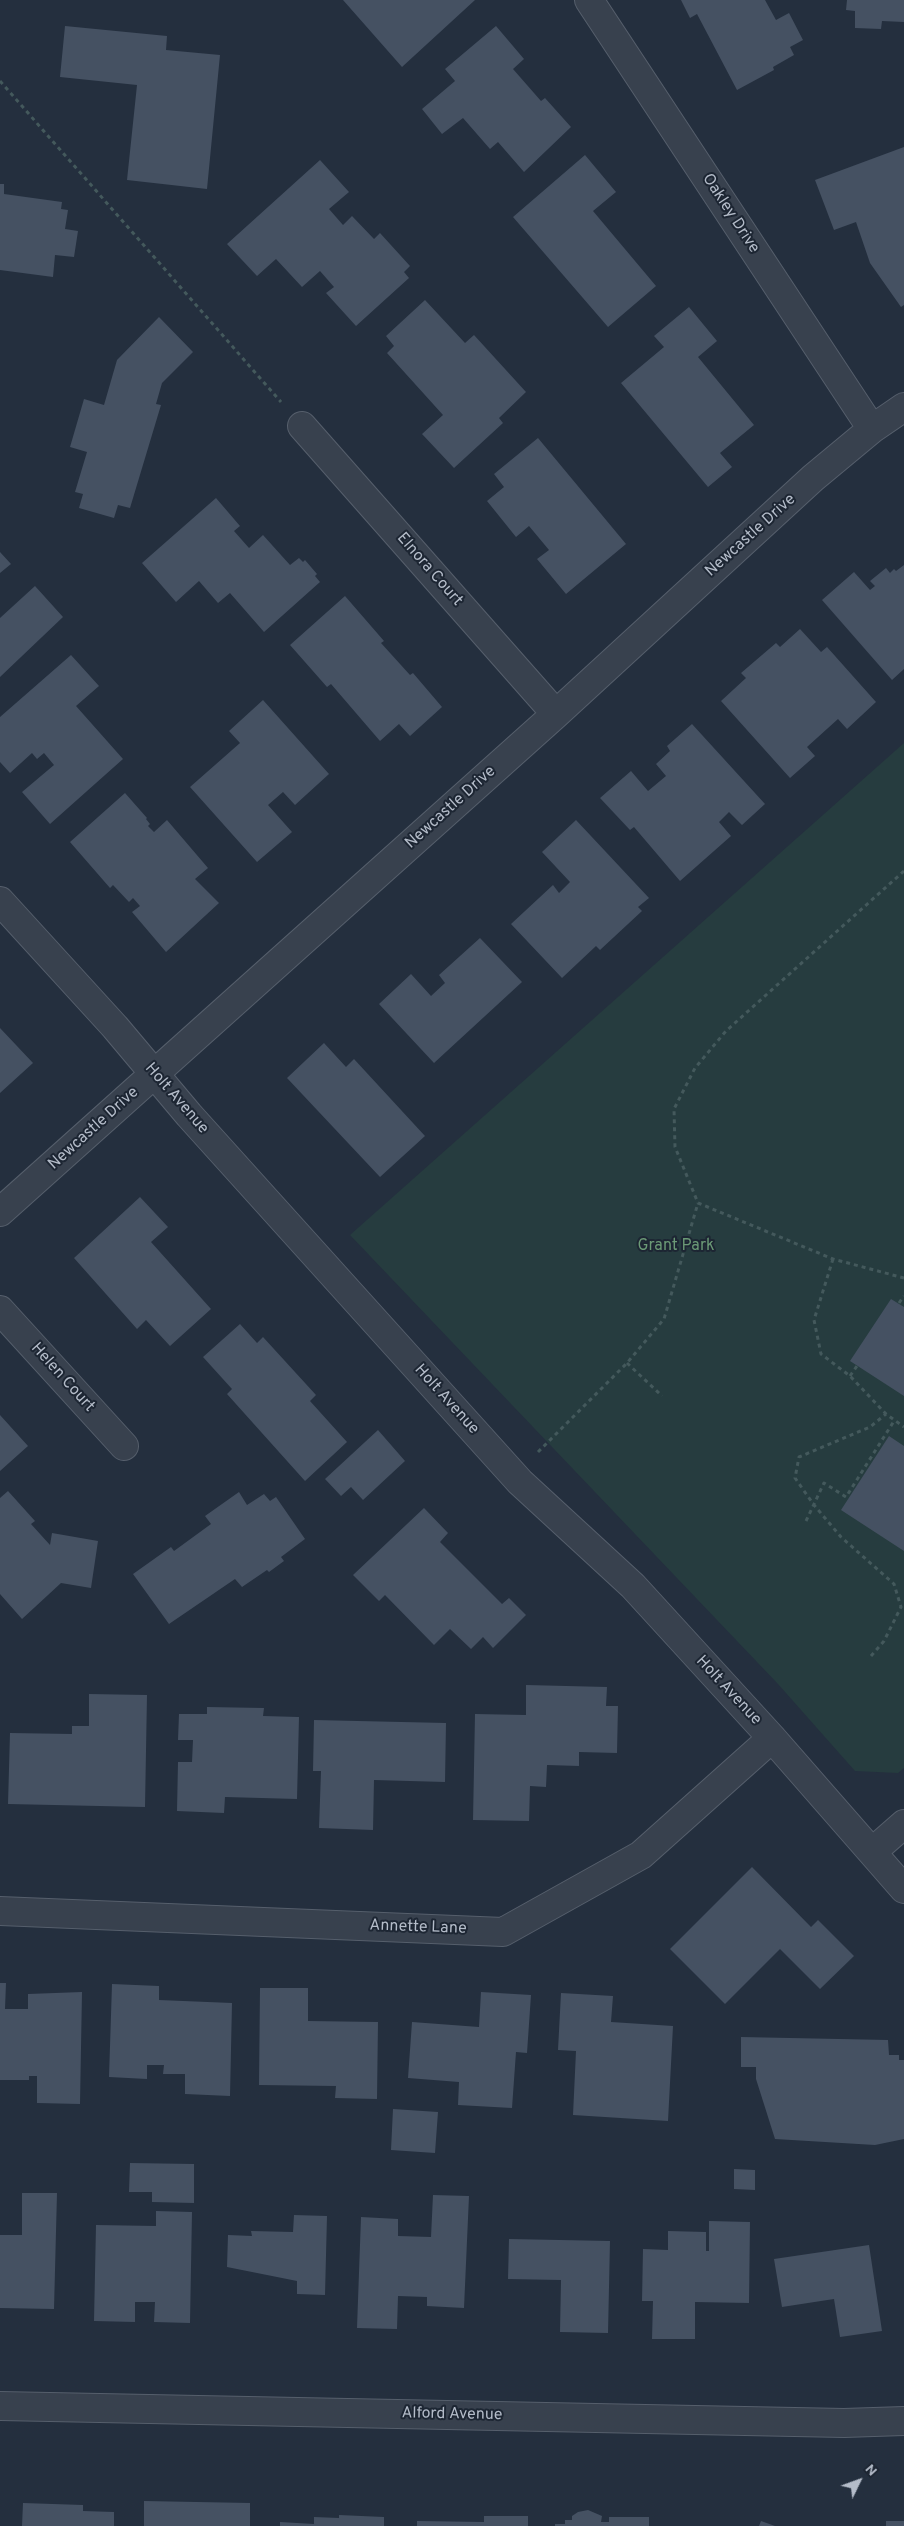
<!DOCTYPE html>
<html>
<head>
<meta charset="utf-8">
<style>
  body { margin:0 }
  #map { position:relative; width:904px; height:2526px; overflow:hidden; background:#242f3e; font-family:Overpass,sans-serif }
  canvas { display:block }
  .north { position:absolute; left:834px; top:2456px; width:50px; height:50px; -webkit-text-stroke:4px #1d2633; paint-order:stroke; rotate:48deg; font-size:14px; font-weight:700; line-height:20px; text-align:center; color:#b4bcc9 }
  .north::after { content:''; display:block; margin:auto; width:18px; height:22px; background:#b4bcc9; clip-path:polygon(50% 0,100% 100%,50% 72%,0 100%) }
</style>
</head>
<body>
<div id="map">
<canvas width="904" height="2526"></canvas>
<div class="north">N</div>
</div>
<script>
const ctx = document.querySelector('canvas').getContext('2d');
ctx.lineJoin = 'round';
function paint(path, color) {
  ctx.fillStyle = color;
  ctx.fill(path, 'evenodd');
}
function toPath(rows) {
  const path = new Path2D();
  for (const r of rows) {
    path.moveTo(r[0], r[1]);
    for (let i = 2; i < r.length; i += 2) path.lineTo(r[i], r[i + 1]);
  }
  return path;
}
function strokePath(path, color, width, dash) {
  ctx.strokeStyle = color;
  ctx.lineWidth = width;
  ctx.lineCap = dash ? 'butt' : 'round';
  ctx.setLineDash(dash || []);
  ctx.stroke(path);
}
function label(font, color, halo, rows, align = 'center') {
  ctx.font = font + ' Overpass,sans-serif';
  ctx.lineWidth = 4;
  ctx.setLineDash([]);
  ctx.textBaseline = 'middle';
  ctx.strokeStyle = halo;
  ctx.fillStyle = color;
  for (const [text, x, y, turn = 0] of rows) {
    ctx.save();
    ctx.translate(x, y);
    ctx.rotate((+turn || 0) * Math.PI / 180);
    ctx.textAlign = isNaN(turn) ? turn : align;
    if (halo) ctx.strokeText(text, 0, 0);
    ctx.fillText(text, 0, 0);
    ctx.restore();
  }
}
const green = toPath([
  [904,743,904,1768,898,1773,855,1771,778,1684,350,1235]
]);
const building = toPath([
  [343,0,475,0,402,67],
  [681,0,765,0,776,20,789,13,803,40,790,47,794,55,773,67,774,70,737,90,697,14,690,18],
  [847,0,904,0,904,22,882,21,881,29,855,28,855,11,846,10],
  [65,26,167,36,166,50,220,55,207,189,127,180,137,85,60,77],
  [496,26,524,59,513,69,541,101,545,98,571,127,524,172,498,142,490,149,463,118,442,134,422,109,455,81,445,69],
  [904,147,904,305,901,307,870,263,856,222,834,230,815,180],
  [585,155,616,192,593,211,656,286,608,327,513,217],
  [320,160,349,192,329,209,343,225,352,216,374,239,380,233,410,266,404,272,409,278,356,326,326,293,334,287,320,271,302,287,276,259,257,276,227,244],
  [0,184,4,184,4,194,62,202,61,209,68,210,65,229,78,231,74,257,55,255,53,277,0,270],
  [425,300,465,343,474,335,526,392,499,418,503,423,454,468,422,434,443,415,387,353,394,346,386,336],
  [689,307,717,341,698,357,754,425,720,453,732,467,708,487,621,383,664,347,654,336],
  [159,317,193,352,162,383,156,404,161,405,130,508,118,505,114,518,79,508,83,494,75,492,87,452,70,447,84,399,104,405,117,360],
  [538,438,626,544,566,594,537,559,549,550,529,526,516,537,487,501,504,487,494,474],
  [216,498,240,526,234,531,249,548,263,535,290,565,299,558,303,562,305,560,317,574,315,576,320,582,264,632,230,593,218,603,199,581,176,602,142,563],
  [0,552,11,564,0,573],
  [904,565,904,669,892,680,822,600,854,572,870,590,875,586,870,581,886,568,890,573,894,569,896,571],
  [35,586,63,617,0,677,0,618],
  [345,596,384,641,381,643,410,675,413,673,442,707,410,736,399,724,380,741,331,684,327,687,290,645],
  [800,629,821,652,827,647,876,702,847,729,838,719,807,747,815,756,790,778,721,701,746,678,741,673,776,643,780,647],
  [71,655,99,686,76,706,123,759,50,824,22,792,54,765,44,753,37,759,32,753,10,773,0,762,0,717],
  [263,700,329,774,295,805,283,792,268,805,292,832,257,862,190,787,240,743,229,731],
  [692,724,765,804,742,825,729,812,719,822,731,836,680,881,634,827,630,830,600,798,631,771,648,791,666,776,656,764,670,751,667,746],
  [125,793,147,818,146,819,150,824,148,826,154,832,167,820,208,868,195,879,219,903,166,952,132,912,140,906,133,898,129,902,113,885,110,888,70,842],
  [576,820,649,898,638,907,642,911,600,950,596,946,562,978,511,924,553,885,559,893,570,882,542,852],
  [480,938,522,982,434,1063,379,1004,411,974,431,996,445,983,439,975],
  [0,1028,33,1063,0,1093],
  [324,1043,346,1067,354,1059,425,1136,380,1177,287,1078],
  [140,1197,168,1227,151,1242,211,1309,170,1346,146,1320,137,1329,74,1258],
  [891,1299,904,1307,904,1396,850,1361],
  [240,1324,257,1343,263,1337,316,1395,310,1401,347,1442,305,1481,227,1394,232,1389,203,1357],
  [0,1415,28,1446,0,1471],
  [378,1430,405,1461,363,1500,351,1487,341,1496,325,1479],
  [889,1436,904,1446,904,1551,841,1510],
  [8,1491,35,1521,31,1524,50,1545,52,1533,98,1541,91,1588,61,1583,22,1619,0,1594,0,1498],
  [239,1492,247,1505,264,1494,270,1501,276,1497,305,1539,281,1557,284,1561,269,1572,267,1570,242,1587,235,1579,169,1624,133,1574,171,1547,174,1551,211,1524,205,1516],
  [424,1508,448,1533,440,1542,502,1604,509,1598,526,1615,493,1648,483,1637,471,1649,450,1629,434,1645,385,1595,379,1601,353,1575],
  [526,1685,607,1687,606,1706,618,1706,617,1753,579,1752,579,1766,547,1765,546,1787,530,1786,529,1821,473,1820,475,1714,526,1715],
  [89,1694,147,1695,145,1807,8,1804,10,1733,72,1734,72,1726,89,1726],
  [207,1707,264,1708,263,1716,299,1717,297,1799,225,1797,224,1813,177,1811,178,1762,192,1762,193,1740,178,1740,179,1714,207,1714],
  [314,1720,446,1723,445,1782,374,1780,373,1830,319,1828,321,1771,313,1771],
  [752,1867,811,1927,818,1920,854,1956,820,1989,780,1949,725,2004,670,1949],
  [0,1983,6,1983,5,2009,28,2009,28,1994,82,1992,80,2104,37,2103,37,2076,29,2076,29,2080,0,2080],
  [112,1984,159,1986,159,2000,232,2003,230,2096,185,2094,185,2074,163,2074,164,2065,147,2065,147,2079,109,2077],
  [260,1988,308,1988,308,2021,378,2022,377,2099,335,2098,336,2086,259,2085],
  [481,1992,531,1995,527,2053,516,2052,512,2108,458,2105,459,2082,408,2078,412,2022,479,2027],
  [561,1993,613,1996,611,2022,673,2026,668,2121,573,2115,576,2051,558,2050],
  [741,2037,888,2040,889,2055,899,2055,899,2060,904,2060,904,2139,875,2145,775,2139,756,2079,756,2067,741,2067],
  [393,2109,438,2112,435,2153,391,2150],
  [130,2163,194,2164,194,2203,152,2202,152,2192,129,2192],
  [734,2169,755,2170,755,2190,734,2189],
  [22,2193,57,2193,54,2309,0,2308,0,2235,22,2235],
  [433,2195,469,2196,464,2308,427,2306,427,2297,398,2296,397,2329,357,2328,361,2217,398,2219,398,2236,431,2237],
  [156,2211,192,2212,190,2323,154,2322,155,2302,135,2302,135,2322,94,2321,96,2225,156,2226],
  [294,2215,327,2216,325,2295,297,2294,297,2281,227,2267,228,2235,252,2236,251,2231,293,2232],
  [709,2221,750,2222,749,2303,695,2302,695,2339,652,2339,653,2301,642,2301,643,2249,668,2250,668,2231,706,2232,706,2251,709,2251],
  [509,2239,610,2241,608,2333,560,2332,561,2280,508,2279],
  [869,2245,882,2331,840,2337,834,2299,782,2307,774,2259],
  [144,2501,250,2503,250,2526,144,2526],
  [23,2503,83,2505,83,2511,114,2512,114,2526,22,2526],
  [588,2510,602,2516,601,2522,609,2522,609,2517,649,2517,649,2526,555,2526,555,2524,565,2524,565,2520,572,2520,572,2516,578,2512],
  [339,2515,384,2517,384,2526,280,2526,280,2522,314,2524,314,2517,339,2518],
  [484,2516,528,2516,528,2526,417,2526,417,2521,484,2522],
  [761,2521,775,2526,759,2526],
  [886,2521,904,2521,904,2526,886,2526]
]);
const path = toPath([
  [0,81,281,402],
  [904,871,726,1031,695,1068,674,1109,675,1147,698,1203,833,1259,904,1278],
  [833,1259,814,1320,821,1354,850,1376,886,1414,904,1427],
  [899,1303,904,1296],
  [627,1363,662,1396],
  [850,1376,857,1366],
  [538,1452,627,1363,664,1319,698,1203],
  [806,1521,824,1483,846,1497,894,1421],
  [871,1656,884,1641,901,1607,894,1584,841,1537,814,1505,795,1478,799,1457,870,1427,886,1414]
]);
const minor = toPath([
  [589,0,872,429],
  [302,426,556,714],
  [0,901,115,1027,189,1115,520,1482,633,1586,772,1738,904,1889],
  [0,1212,556,714,813,478,872,429,904,407],
  [0,1310,124,1446],
  [872,1852,904,1824],
  [0,1911,503,1932,641,1855,772,1738],
  [0,2406,844,2423,904,2421]
]);
const streetNames = [
  ["Oakley Drive",730,214,57],
  ["Newcastle Drive",751,536,-42],
  ["Elnora Court",429,570,49],
  ["Newcastle Drive",451,808,-42],
  ["Holt Avenue",176,1099,49],
  ["Newcastle Drive",94,1129,-42],
  ["Helen Court",62,1378,48],
  ["Holt Avenue",446,1400,48],
  ["Holt Avenue",728,1691,47],
  ["Annette Lane",418,1928,2],
  ["Alford Avenue",452,2415,1]
];
const parkNames = [
  ["Grant Park",676,1247]
];
paint(green, '#263c3f');
paint(building, '#455162');
strokePath(minor, '#565f6c', 30);
strokePath(path, '#44595c', 3, [4, 4]);
strokePath(minor, '#38414e', 28);
label('16px', '#b4bcc9', '#1d2633', streetNames);
label('16px', '#6b9a76', '#1d2633', parkNames);
</script>
</body>
</html>
